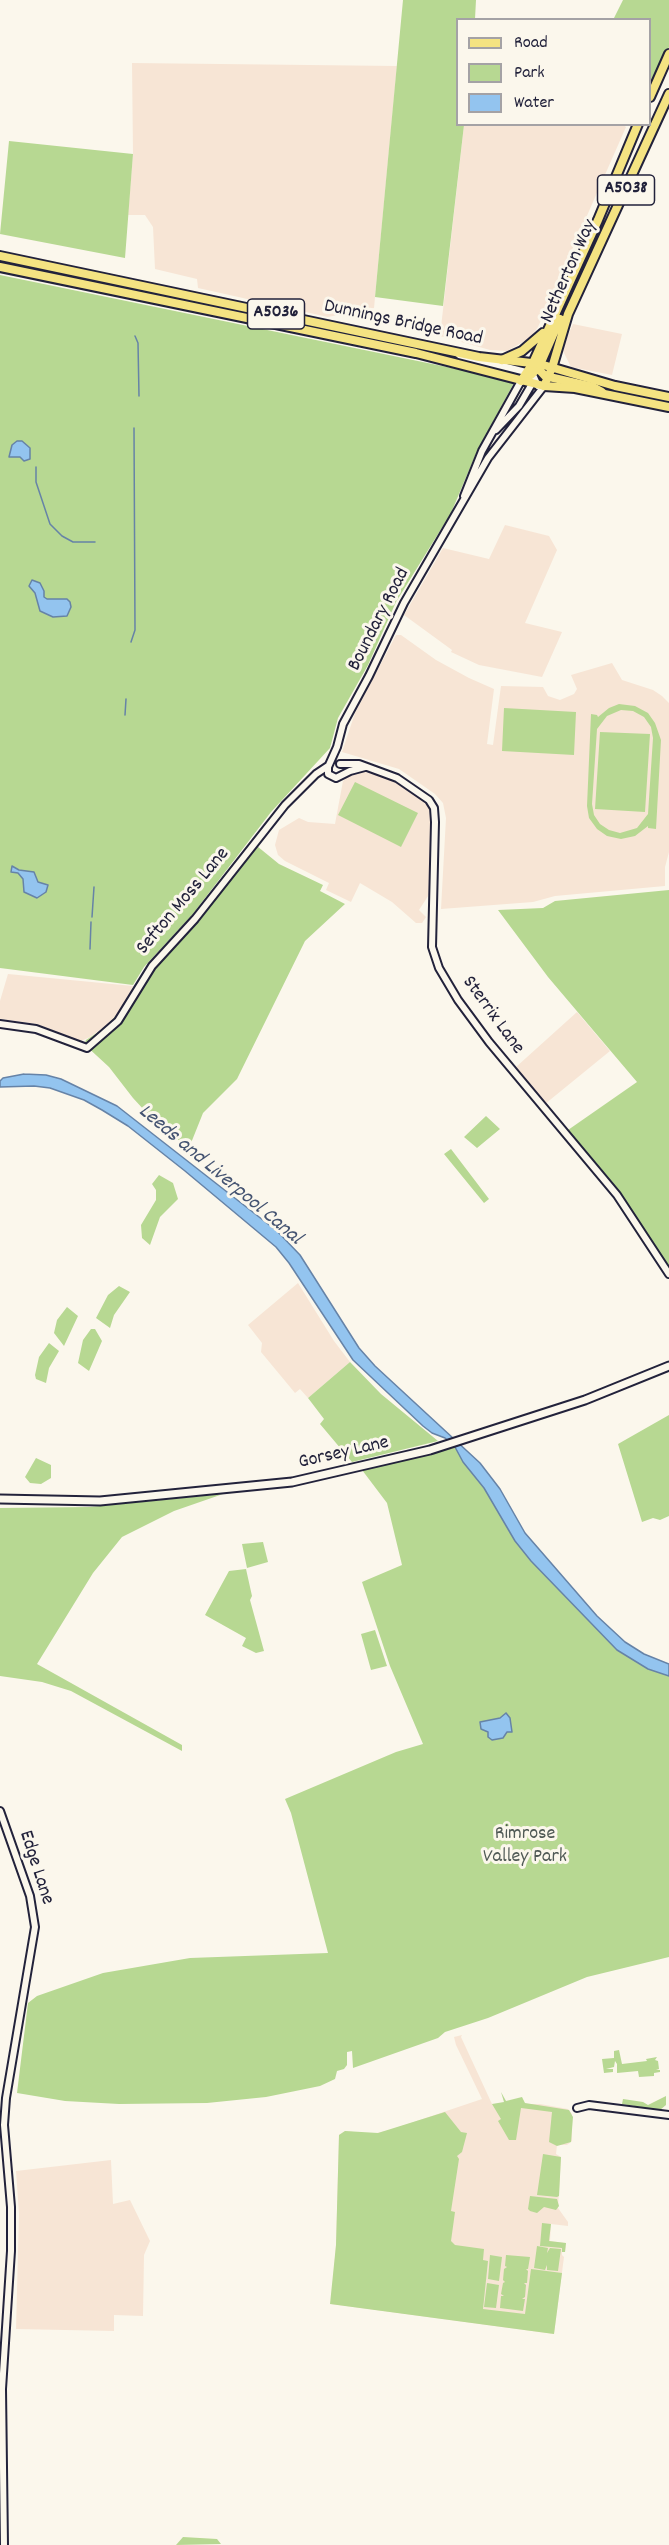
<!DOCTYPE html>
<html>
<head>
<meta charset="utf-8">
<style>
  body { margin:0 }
  #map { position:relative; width:669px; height:2545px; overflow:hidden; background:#fbf7ec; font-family:Dekko,sans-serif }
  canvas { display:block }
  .legend { position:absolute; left:456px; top:18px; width:195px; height:108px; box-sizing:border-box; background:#fbf7ec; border:2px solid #a4a2a5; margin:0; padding:8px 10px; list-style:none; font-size:18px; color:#22223b }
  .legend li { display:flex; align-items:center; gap:12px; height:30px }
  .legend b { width:30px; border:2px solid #a4a2a5 }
</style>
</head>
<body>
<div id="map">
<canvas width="669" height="2545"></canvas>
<ul class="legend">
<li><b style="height:8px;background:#f4e382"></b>Road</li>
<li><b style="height:16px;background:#b7d892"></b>Park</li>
<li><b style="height:16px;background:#93c4ef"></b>Water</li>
</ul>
</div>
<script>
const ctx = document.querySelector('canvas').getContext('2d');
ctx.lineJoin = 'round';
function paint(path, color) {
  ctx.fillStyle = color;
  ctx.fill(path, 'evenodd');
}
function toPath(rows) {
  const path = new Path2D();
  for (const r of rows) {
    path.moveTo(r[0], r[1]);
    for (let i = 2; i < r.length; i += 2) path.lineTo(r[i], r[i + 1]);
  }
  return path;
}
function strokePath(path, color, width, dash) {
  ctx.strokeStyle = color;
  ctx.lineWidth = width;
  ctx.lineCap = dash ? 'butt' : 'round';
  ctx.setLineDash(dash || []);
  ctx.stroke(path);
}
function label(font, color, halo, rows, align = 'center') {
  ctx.font = font + ' Dekko,sans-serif';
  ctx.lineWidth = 6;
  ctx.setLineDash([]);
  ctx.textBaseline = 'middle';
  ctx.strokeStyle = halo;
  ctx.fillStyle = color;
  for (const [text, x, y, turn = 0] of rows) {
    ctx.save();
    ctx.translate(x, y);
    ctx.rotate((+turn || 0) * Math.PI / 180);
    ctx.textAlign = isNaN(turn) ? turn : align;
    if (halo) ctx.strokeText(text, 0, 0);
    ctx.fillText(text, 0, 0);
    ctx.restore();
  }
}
const built = toPath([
  [132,63,397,66,374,308,328,317,198,288,197,279,155,269,153,227,145,215,128,215,133,154],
  [622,124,626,127,538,327,530,338,507,351,490,350,440,336,464,125],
  [573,324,622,334,612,375,571,367,562,349],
  [505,525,549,536,557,550,525,623,562,632,542,677,479,665,451,652,452,650,404,615,443,548,489,559],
  [396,635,401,635,436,660,469,678,494,689,487,744,493,745,501,686,543,687,548,696,560,700,574,694,577,689,571,675,612,663,622,680,653,690,662,696,669,703,669,852,665,867,665,886,555,896,533,902,441,909,446,818,443,803,435,794,399,769,342,752,355,713],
  [361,771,390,778,415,790,435,810,432,890,419,910,426,917,422,923,416,923,392,902,360,883,351,902,326,890,329,883,285,861,278,855,275,845,279,830,299,818,308,822,335,824,343,781,350,774],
  [8,974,133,986,123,1007,113,1021,90,1037,81,1041,37,1024,0,1019,0,1001],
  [577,1012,610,1051,545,1104,516,1067],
  [298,1283,334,1341,350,1362,308,1398,300,1389,295,1393,261,1352,262,1343,248,1325],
  [462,2035,461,2037,492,2104,540,2104,568,2109,572,2114,572,2141,567,2145,557,2145,556,2154,561,2157,558,2208,568,2222,568,2226,551,2224,550,2241,566,2243,565,2252,562,2252,562,2255,564,2257,554,2334,331,2304,336,2245,339,2135,345,2131,372,2134,390,2130,482,2099,456,2045,454,2037],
  [111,2160,113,2204,130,2200,150,2241,144,2255,143,2316,114,2315,114,2331,16,2329,19,2214,16,2171]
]);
const green = toPath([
  [403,0,476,0,475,19,458,20,458,124,464,125,443,306,375,297],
  [623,0,669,0,669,47,650,90,650,20,613,20],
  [9,141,133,154,125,258,0,234],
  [0,275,515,381,477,451,451,513,396,602,368,665,338,718,330,748,271,812,192,915,144,967,133,985,0,968],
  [619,704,635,706,648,713,655,723,661,740,656,829,648,828,648,826,635,836,621,839,607,836,597,829,589,818,587,806,591,714,597,715,598,717,609,708],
  [621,710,633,711,644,717,651,727,653,738,648,814,637,828,620,833,609,830,600,824,594,815,592,804,597,729,607,716],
  [504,708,576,712,574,755,502,751],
  [600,732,650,734,645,812,595,809],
  [355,782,418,813,401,847,338,815],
  [252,842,279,864,323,885,320,891,345,904,305,941,237,1079,203,1113,189,1148,156,1123,133,1098,109,1067,84,1044,86,1040,106,1027,124,1006,148,969,194,917],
  [669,890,669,1269,621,1196,568,1130,637,1082,548,977,498,910,543,908,555,901],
  [486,1116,500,1129,477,1148,464,1137],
  [451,1149,489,1199,484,1203,444,1154],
  [159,1175,173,1183,178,1199,160,1217,150,1245,142,1238,141,1225,156,1200,156,1190,152,1184],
  [119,1286,130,1292,114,1315,110,1328,96,1318,108,1295],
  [67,1307,78,1316,64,1346,54,1333,57,1320],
  [91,1329,95,1329,102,1341,89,1371,78,1363,83,1340],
  [49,1343,59,1351,49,1368,46,1383,36,1379,35,1375,39,1357],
  [350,1362,381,1394,438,1441,352,1462,320,1424,324,1419,308,1398],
  [669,1415,669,1516,660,1520,653,1518,642,1522,618,1444],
  [458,1447,503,1508,603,1629,669,1670,669,1957,587,1977,488,2018,445,2032,438,2038,353,2068,352,2051,347,2052,347,2065,344,2069,337,2071,335,2079,320,2086,266,2097,207,2103,119,2104,65,2101,17,2093,28,2003,37,1996,103,1973,190,1958,328,1953,291,1813,285,1799,396,1752,423,1744,390,1666,362,1582,402,1565,387,1503,359,1466],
  [36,1458,51,1465,51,1478,41,1484,30,1483,25,1477],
  [223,1494,174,1511,122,1537,93,1573,37,1664,182,1745,182,1751,71,1691,42,1682,0,1676,0,1508,90,1507],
  [263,1542,268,1562,247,1568,242,1544],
  [246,1569,252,1596,250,1600,264,1651,256,1653,242,1646,246,1638,205,1615,229,1571],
  [375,1630,387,1666,371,1670,361,1634],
  [619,2050,622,2064,647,2061,646,2059,657,2057,655,2060,658,2061,659,2069,656,2070,660,2070,660,2072,654,2073,654,2076,639,2077,638,2071,617,2073,617,2064,615,2061,614,2067,606,2069,613,2069,613,2072,604,2073,602,2059,614,2058,614,2051],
  [501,2092,506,2101,522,2097,525,2103,569,2110,573,2117,571,2142,557,2146,549,2142,552,2112,521,2108,516,2140,509,2140,498,2121,501,2119,492,2104,504,2102],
  [666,2096,666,2105,660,2110,622,2104,623,2099,643,2102,648,2105],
  [445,2112,461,2132,467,2133,462,2152,457,2156,459,2159,451,2211,455,2212,451,2241,455,2245,484,2249,483,2260,488,2261,483,2309,525,2314,531,2269,562,2273,554,2334,330,2304,336,2245,339,2135,345,2131,378,2133],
  [543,2154,561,2157,559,2196,557,2197,537,2195],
  [530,2196,557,2199,559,2206,556,2210,544,2207,537,2213,530,2211,528,2209],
  [542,2223,551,2224,549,2241,566,2243,565,2252,562,2252,562,2248,540,2246],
  [537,2246,548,2248,547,2253,550,2248,561,2249,558,2271,547,2270,547,2265,545,2270,534,2268],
  [490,2255,502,2257,499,2281,488,2279],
  [506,2255,530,2257,528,2269,526,2269,528,2271,527,2283,524,2283,526,2285,525,2297,522,2299,525,2299,523,2311,500,2308,501,2296,504,2296,501,2294,503,2283,505,2282,503,2280,504,2269,507,2267,505,2266],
  [487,2283,499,2285,496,2308,484,2307],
  [183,2537,217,2539,221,2544,176,2545]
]);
const water = toPath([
  [17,441,22,441,30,448,30,459,24,461,20,457,9,457,12,445,17,441],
  [32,580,40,583,44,591,44,597,47,599,67,599,70,602,71,607,67,616,53,617,40,611,35,593,29,586,32,580],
  [12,866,19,870,34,872,38,882,48,885,46,892,37,898,24,892,23,879,18,873,11,872,12,866],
  [24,1074,46,1075,61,1079,117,1106,277,1231,300,1255,359,1348,375,1366,480,1463,500,1489,525,1533,597,1616,625,1642,644,1654,669,1664,669,1676,648,1669,617,1650,531,1561,515,1541,484,1488,463,1462,455,1447,445,1438,432,1433,423,1426,353,1360,289,1263,276,1247,185,1171,128,1126,102,1110,84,1100,50,1088,34,1086,0,1087,0,1081,3,1078,24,1074],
  [506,1713,510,1718,512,1732,507,1732,503,1738,492,1740,488,1737,488,1732,481,1729,480,1722,500,1718,506,1713]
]);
const stream = toPath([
  [135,336,138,343,139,396],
  [36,467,36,482,50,524,62,536,73,542,95,542],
  [131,642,135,630,134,428],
  [125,715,126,699],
  [92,917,94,887],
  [90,949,91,922]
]);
const tertiary = toPath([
  [459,355,526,372,534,377,538,386],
  [496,430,519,406,533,382],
  [464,496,482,451,521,381],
  [340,764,359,764,397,778,429,800,434,808,435,822,432,947,439,968,458,1000,489,1042,617,1195,669,1274],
  [365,767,350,771,336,778,328,774,328,767,337,747,343,724,369,676,404,603,488,458,544,386],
  [0,1024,36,1029,87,1048,118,1021,152,966,195,919,285,805,316,774,328,766],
  [0,1811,30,1896,35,1927,6,2098,4,2125,11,2207,11,2251,2,2389,4,2545],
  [577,2108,589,2105,669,2115]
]);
const secondary = toPath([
  [0,1499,100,1501,292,1482,430,1450,585,1400,669,1366]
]);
const primary = toPath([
  [650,97,669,54],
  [502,360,522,351,543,333],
  [535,365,545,376,593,387,602,392],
  [523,379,531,375,539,367,560,319],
  [521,381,533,363,598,220,638,124],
  [544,386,552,368,568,314,669,94]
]);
const trunk = toPath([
  [0,256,479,357,540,364,615,386,669,397],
  [0,267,416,353,544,386,575,388,669,407]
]);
const shields = [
  [626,190,57],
  [276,314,57]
];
const shieldNames = [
  ["A5038",626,190],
  ["A5036",276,314]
];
const streetNames = [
  ["Netherton Way",570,272,-66],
  ["Dunnings Bridge Road",403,324,12],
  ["Boundary Road",380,620,-63],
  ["Sefton Moss Lane",184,902,-50],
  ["Sterrix Lane",492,1016,54],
  ["Gorsey Lane",344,1454,-13],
  ["Edge Lane",35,1868,72]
];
const parkNames = [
  ["Rimrose",525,1835],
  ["Valley Park",525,1858]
];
const waterNames = [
  ["Leeds and Liverpool Canal",219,1176,40]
];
paint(built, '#f7e5d5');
paint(green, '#b7d892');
paint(water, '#93c4ef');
strokePath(water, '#6683a7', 1.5);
strokePath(stream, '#6683a7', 1.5);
strokePath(tertiary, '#22223b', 10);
strokePath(secondary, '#22223b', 11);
strokePath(primary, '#22223b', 12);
strokePath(trunk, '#22223b', 12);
strokePath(tertiary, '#fbf7ec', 6);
strokePath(secondary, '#fbf7ec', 7);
strokePath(primary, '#f4e382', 8);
strokePath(trunk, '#f4e382', 8);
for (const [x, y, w] of shields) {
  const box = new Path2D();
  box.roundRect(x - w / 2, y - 15, w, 30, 4.5);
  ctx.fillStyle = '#fbf7ec';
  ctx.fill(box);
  strokePath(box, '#22223b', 1.5);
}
label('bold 18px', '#22223b', null, shieldNames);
label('20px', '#22223b', '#fbf7ec', streetNames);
label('20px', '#4f5955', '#fbf7ec', parkNames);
label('italic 21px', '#445371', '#fbf7ec', waterNames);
</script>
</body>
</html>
